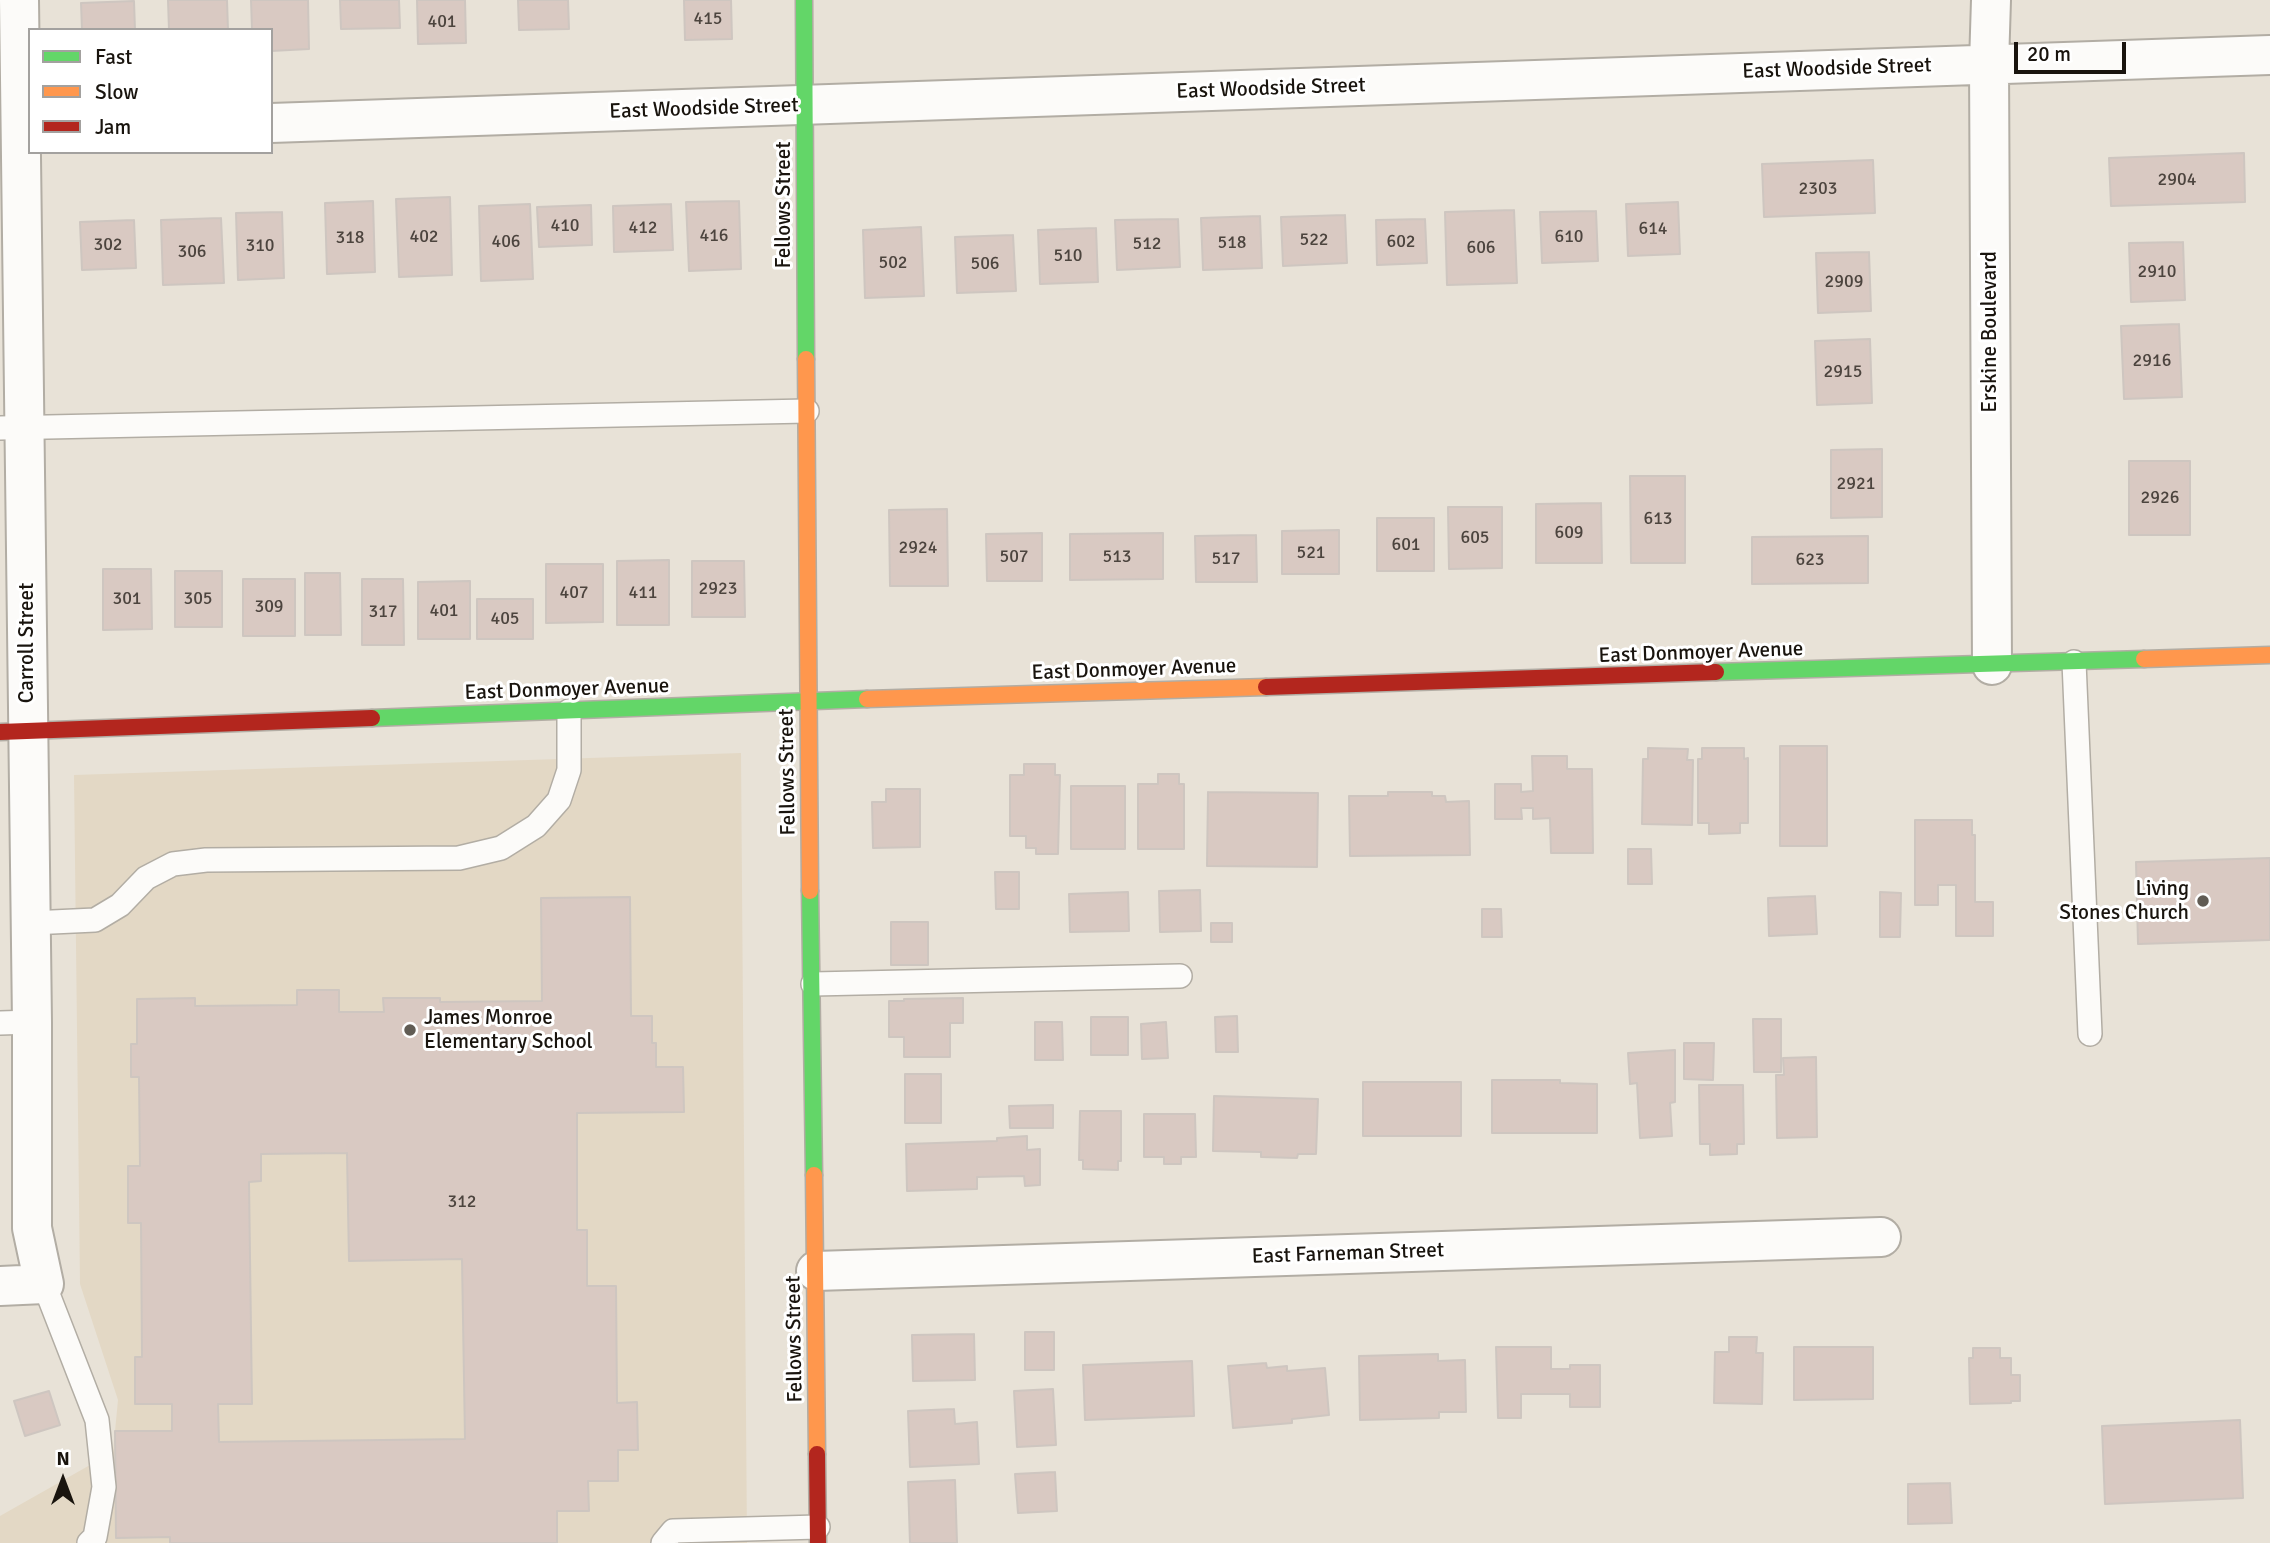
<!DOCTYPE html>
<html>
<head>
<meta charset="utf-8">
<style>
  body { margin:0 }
  #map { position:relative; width:2270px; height:1543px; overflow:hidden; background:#e8e2d7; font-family:Signika,sans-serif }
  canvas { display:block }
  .legend { position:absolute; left:28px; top:28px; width:245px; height:126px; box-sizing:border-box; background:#fff; border:2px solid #a3a19f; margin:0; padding:9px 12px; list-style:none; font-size:21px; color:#19140e }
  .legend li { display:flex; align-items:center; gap:14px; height:35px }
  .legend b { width:35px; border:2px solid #a3a19f }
  .north { position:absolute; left:28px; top:1445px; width:70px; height:70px; -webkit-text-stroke:5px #fff; paint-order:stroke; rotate:0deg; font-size:19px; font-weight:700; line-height:28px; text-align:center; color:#19140e }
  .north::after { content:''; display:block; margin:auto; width:24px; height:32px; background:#19140e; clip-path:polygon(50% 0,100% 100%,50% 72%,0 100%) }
  .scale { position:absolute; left:2014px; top:42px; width:112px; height:32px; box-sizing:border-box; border:4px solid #19140e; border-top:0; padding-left:9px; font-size:21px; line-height:24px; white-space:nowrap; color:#19140e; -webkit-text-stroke:5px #fff; paint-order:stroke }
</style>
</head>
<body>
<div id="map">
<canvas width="2270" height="1543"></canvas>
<ul class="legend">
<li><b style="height:9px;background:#63d668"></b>Fast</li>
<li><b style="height:9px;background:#ff974d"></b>Slow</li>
<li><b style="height:9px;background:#b3261e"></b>Jam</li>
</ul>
<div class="north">N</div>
<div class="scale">20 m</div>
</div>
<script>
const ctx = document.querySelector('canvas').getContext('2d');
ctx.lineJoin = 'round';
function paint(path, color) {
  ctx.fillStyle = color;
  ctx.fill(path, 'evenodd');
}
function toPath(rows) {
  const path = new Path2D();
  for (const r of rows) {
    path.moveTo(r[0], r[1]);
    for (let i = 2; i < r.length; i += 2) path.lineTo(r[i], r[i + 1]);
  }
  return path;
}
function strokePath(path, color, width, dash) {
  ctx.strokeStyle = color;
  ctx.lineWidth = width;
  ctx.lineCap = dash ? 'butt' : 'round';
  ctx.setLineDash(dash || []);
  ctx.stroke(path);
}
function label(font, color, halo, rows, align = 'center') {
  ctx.font = font + ' Signika,sans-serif';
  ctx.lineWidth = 6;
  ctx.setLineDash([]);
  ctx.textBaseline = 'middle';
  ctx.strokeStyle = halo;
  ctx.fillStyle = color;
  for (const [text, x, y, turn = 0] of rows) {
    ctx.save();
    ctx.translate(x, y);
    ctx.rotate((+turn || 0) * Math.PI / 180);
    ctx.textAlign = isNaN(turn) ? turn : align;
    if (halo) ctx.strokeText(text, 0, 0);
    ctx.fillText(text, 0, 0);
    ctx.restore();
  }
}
const built = toPath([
  [741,753,747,1543,0,1543,0,1516,113,1452,118,1400,80,1284,74,775]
]);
const building = toPath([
  [168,0,227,0,228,30,169,30,168,0],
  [251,0,308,0,309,49,271,51,271,30,252,30,251,0],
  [340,0,399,0,400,28,341,29,340,0],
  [417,0,465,0,466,43,418,44,417,0],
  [518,0,568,0,569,29,519,30,518,0],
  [684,0,731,0,732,39,685,40,684,0],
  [134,1,135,30,82,30,81,3,134,1],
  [2244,153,2245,202,2111,206,2109,158,2244,153],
  [1873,160,1875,213,1764,217,1762,164,1873,160],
  [450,197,452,275,399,277,396,199,450,197],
  [373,201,375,272,327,274,325,203,373,201],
  [739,201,741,269,689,271,686,202,739,201],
  [1678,202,1680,254,1628,256,1626,204,1678,202],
  [530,204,533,279,481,281,479,206,530,204],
  [671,204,673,250,614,252,613,206,671,204],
  [591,205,592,245,539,247,537,207,591,205],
  [1514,210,1517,283,1447,285,1445,212,1514,210],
  [1596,211,1598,261,1542,263,1540,212,1596,211],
  [282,212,284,278,238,280,236,213,282,212],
  [1345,215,1347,263,1283,266,1281,217,1345,215],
  [1260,216,1262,268,1203,270,1201,218,1260,216],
  [221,218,224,283,163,285,161,220,221,218],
  [1178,219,1180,267,1117,270,1115,220,1178,219],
  [1425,219,1427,263,1377,265,1376,220,1425,219],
  [134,220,136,268,82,270,80,222,134,220],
  [921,227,924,296,865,298,863,230,921,227],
  [1096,228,1098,282,1040,284,1038,230,1096,228],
  [1013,235,1016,291,957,293,955,237,1013,235],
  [2183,242,2185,300,2131,302,2129,243,2183,242],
  [1869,252,1871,311,1818,313,1816,253,1869,252],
  [2179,324,2182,397,2124,399,2121,326,2179,324],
  [1870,339,1872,403,1817,405,1815,341,1870,339],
  [1882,449,1882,517,1831,518,1831,450,1882,449],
  [2129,461,2190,461,2190,535,2129,535,2129,461],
  [1630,476,1685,476,1685,563,1631,563,1630,476],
  [1601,503,1602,563,1536,563,1536,504,1601,503],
  [1448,507,1502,507,1502,568,1449,569,1448,507],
  [947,509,948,586,890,586,889,510,947,509],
  [1377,518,1434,518,1434,571,1377,571,1377,518],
  [1339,530,1339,574,1282,574,1282,531,1339,530],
  [1042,533,1042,581,987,581,986,534,1042,533],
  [1163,533,1163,579,1070,580,1070,534,1163,533],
  [1256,535,1257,582,1196,582,1195,536,1256,535],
  [1868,536,1868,583,1752,584,1752,537,1868,536],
  [669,560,669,625,617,625,617,561,669,560],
  [692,561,744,561,745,617,692,617,692,561],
  [546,564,603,564,603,622,546,623,546,564],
  [103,569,151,569,152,629,103,630,103,569],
  [175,571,222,571,222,627,175,627,175,571],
  [305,573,340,573,341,635,305,635,305,573],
  [243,579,295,579,295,636,243,636,243,579],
  [362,579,403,579,404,645,362,645,362,579],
  [470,581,470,639,418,639,418,582,470,581],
  [477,599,533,599,533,639,477,639,477,599],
  [1780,746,1827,746,1827,846,1780,846,1780,746],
  [1648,748,1688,749,1687,760,1693,760,1692,825,1642,824,1643,759,1648,759,1648,748],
  [1702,748,1744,748,1744,759,1748,758,1748,823,1740,823,1740,833,1709,834,1709,823,1698,823,1698,759,1702,759,1702,748],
  [1532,756,1567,756,1567,769,1592,769,1593,853,1551,853,1550,818,1533,819,1533,808,1521,808,1522,819,1495,819,1495,784,1521,784,1521,792,1533,791,1532,756],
  [1024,764,1055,764,1055,775,1060,775,1058,854,1036,854,1036,848,1026,848,1026,836,1010,836,1010,775,1024,775,1024,764],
  [1158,774,1179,774,1179,784,1184,784,1184,849,1138,849,1138,784,1158,784,1158,774],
  [1071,786,1125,786,1125,849,1071,849,1071,786],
  [886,789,920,789,920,847,873,848,872,802,886,802,886,789],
  [1208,792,1318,793,1317,867,1207,866,1208,792],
  [1388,792,1432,792,1432,796,1445,796,1446,802,1469,801,1470,855,1350,856,1349,796,1388,796,1388,792],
  [1915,820,1972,820,1972,835,1975,835,1975,902,1993,902,1993,936,1956,936,1956,885,1938,885,1938,905,1915,905,1915,820],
  [1628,849,1651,849,1652,884,1628,884,1628,849],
  [2270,858,2270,940,2138,944,2136,862,2270,858],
  [995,872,1019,872,1019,909,996,909,995,872],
  [1200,890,1201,931,1160,932,1159,891,1200,890],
  [1128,892,1129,931,1070,932,1069,894,1128,892],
  [1880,892,1901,893,1900,937,1880,937,1880,892],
  [1815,896,1817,934,1769,936,1768,898,1815,896],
  [630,897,631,1016,652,1016,652,1043,656,1043,656,1067,683,1067,684,1112,577,1113,577,1230,587,1230,587,1286,616,1286,617,1403,637,1402,638,1450,618,1450,618,1481,588,1481,589,1511,557,1511,557,1543,170,1543,170,1537,116,1538,115,1431,172,1431,172,1404,135,1404,135,1357,142,1357,141,1223,128,1223,128,1166,140,1166,139,1077,131,1077,131,1044,137,1044,137,999,195,998,195,1006,297,1005,297,990,339,990,339,1012,384,1012,383,998,440,998,440,1002,542,1001,541,898,630,897],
  [347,1153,349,1261,462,1259,465,1439,219,1442,218,1404,252,1404,249,1182,261,1181,261,1154,347,1153],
  [1482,909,1501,909,1502,937,1482,937,1482,909],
  [891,922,928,922,928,965,891,965,891,922],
  [1211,923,1232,923,1232,942,1211,942,1211,923],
  [963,998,963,1023,950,1023,950,1057,904,1057,904,1037,889,1037,889,1001,904,1001,904,999,963,998],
  [1237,1016,1238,1052,1216,1052,1215,1017,1237,1016],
  [1091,1017,1128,1017,1128,1055,1091,1055,1091,1017],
  [1753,1019,1781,1019,1781,1072,1754,1072,1753,1019],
  [1035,1022,1062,1022,1063,1060,1035,1060,1035,1022],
  [1166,1022,1168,1058,1142,1059,1141,1024,1166,1022],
  [1684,1043,1714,1043,1713,1080,1684,1079,1684,1043],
  [1675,1050,1675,1102,1670,1103,1672,1136,1640,1138,1637,1083,1630,1084,1628,1053,1675,1050],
  [1816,1057,1817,1137,1777,1138,1776,1075,1784,1075,1783,1058,1816,1057],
  [905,1074,941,1074,941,1123,905,1123,905,1074],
  [1492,1080,1560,1080,1560,1083,1597,1084,1597,1133,1492,1133,1492,1080],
  [1363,1082,1461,1082,1461,1136,1363,1136,1363,1082],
  [1699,1085,1743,1085,1744,1144,1737,1144,1737,1154,1710,1155,1710,1144,1700,1144,1699,1085],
  [1214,1096,1318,1099,1316,1154,1298,1154,1297,1158,1261,1157,1261,1152,1213,1151,1214,1096],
  [1053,1105,1053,1128,1010,1128,1009,1106,1053,1105],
  [1080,1111,1121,1111,1121,1161,1118,1161,1118,1170,1083,1169,1083,1160,1079,1160,1080,1111],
  [1144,1114,1195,1114,1196,1157,1181,1157,1181,1164,1164,1164,1164,1157,1144,1157,1144,1114],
  [1027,1136,1027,1150,1040,1149,1040,1185,1025,1186,1024,1176,977,1177,977,1189,907,1191,906,1144,997,1141,997,1138,1027,1136],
  [1025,1332,1054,1332,1054,1370,1025,1370,1025,1332],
  [974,1334,975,1380,913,1381,912,1335,974,1334],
  [1729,1337,1757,1337,1756,1353,1763,1353,1762,1404,1714,1403,1715,1352,1729,1352,1729,1337],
  [1496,1347,1551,1347,1551,1369,1570,1369,1570,1365,1600,1365,1600,1407,1570,1407,1570,1394,1521,1394,1521,1418,1498,1418,1496,1347],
  [1794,1347,1873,1347,1873,1399,1794,1400,1794,1347],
  [1973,1348,2000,1348,2000,1358,2011,1358,2011,1375,2020,1375,2020,1401,2011,1401,2011,1403,1970,1404,1969,1358,1973,1358,1973,1348],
  [1438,1354,1438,1361,1465,1360,1466,1412,1439,1412,1439,1418,1360,1420,1359,1356,1438,1354],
  [1192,1361,1194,1416,1085,1420,1083,1365,1192,1361],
  [1266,1363,1267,1368,1287,1366,1287,1371,1325,1368,1329,1415,1292,1419,1292,1423,1233,1428,1228,1366,1266,1363],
  [1053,1389,1056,1445,1017,1447,1014,1391,1053,1389],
  [49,1391,60,1425,25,1436,14,1401,49,1391],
  [954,1409,955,1424,977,1422,979,1464,910,1467,908,1411,954,1409],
  [2240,1420,2243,1498,2105,1504,2102,1426,2240,1420],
  [1055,1472,1057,1511,1018,1513,1015,1474,1055,1472],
  [955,1480,957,1543,910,1543,908,1482,955,1480],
  [1950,1483,1952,1523,1908,1524,1908,1484,1950,1483]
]);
const lane = toPath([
  [0,428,807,411],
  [2074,662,2090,1034],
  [31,923,95,920,120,905,146,878,173,864,206,860,459,858,501,848,536,826,559,800,569,770,569,711],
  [813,984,1180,976],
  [0,1023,32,1022],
  [44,1284,97,1420,104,1487,95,1537,89,1543],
  [663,1543,673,1531,818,1527]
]);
const street = toPath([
  [1991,0,1989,64,1992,665],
  [271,123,2270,55],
  [816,1271,1881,1237],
  [0,1286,44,1284,32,1228,32,1022,19,0]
]);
const fast = toPath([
  [804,0,806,359],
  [1716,672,2144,659],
  [372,718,867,699],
  [810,891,814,1175]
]);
const slow = toPath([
  [806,359,810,891],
  [2144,659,2270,655],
  [867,699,1266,687],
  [814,1175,817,1454]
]);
const jam = toPath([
  [1266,687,1716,672],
  [0,732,372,718],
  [817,1454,818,1543]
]);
const markers = [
  [2203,901,7,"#615c54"],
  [410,1030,7,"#615c54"]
];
const numberNames = [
  ["415",708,19],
  ["401",442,22],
  ["2904",2177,180],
  ["2303",1818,189],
  ["410",565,226],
  ["412",643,228],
  ["614",1653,229],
  ["416",714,236],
  ["402",424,237],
  ["610",1569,237],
  ["318",350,238],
  ["522",1314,240],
  ["406",506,242],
  ["602",1401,242],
  ["518",1232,243],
  ["512",1147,244],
  ["302",108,245],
  ["310",260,246],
  ["606",1481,248],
  ["306",192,252],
  ["510",1068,256],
  ["502",893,263],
  ["506",985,264],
  ["2910",2157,272],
  ["2909",1844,282],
  ["2916",2152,361],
  ["2915",1843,372],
  ["2921",1856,484],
  ["2926",2160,498],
  ["613",1658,519],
  ["609",1569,533],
  ["605",1475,538],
  ["601",1406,545],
  ["2924",918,548],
  ["521",1311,553],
  ["507",1014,557],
  ["513",1117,557],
  ["517",1226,559],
  ["623",1810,560],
  ["2923",718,589],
  ["407",574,593],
  ["411",643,593],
  ["301",127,599],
  ["305",198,599],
  ["309",269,607],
  ["401",444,611],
  ["317",383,612],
  ["405",505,619],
  ["312",462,1202]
];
const streetNames = [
  ["East Woodside Street",1837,69,-2],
  ["East Woodside Street",1271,89,-2],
  ["East Woodside Street",704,109,-2],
  ["Fellows Street",784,205,-90],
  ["Erskine Boulevard",1990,332,-90],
  ["Carroll Street",27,643,-90],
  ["East Donmoyer Avenue",1701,653,-2],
  ["East Donmoyer Avenue",1134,670,-2],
  ["East Donmoyer Avenue",567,690,-2],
  ["Fellows Street",788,772,-91],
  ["East Farneman Street",1348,1254,-2],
  ["Fellows Street",795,1339,-91]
];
const poiNames = [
  ["Living",2189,889],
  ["Stones Church",2189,913],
  ["James Monroe",424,1018,"left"],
  ["Elementary School",424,1042,"left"]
];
paint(built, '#e3d8c5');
paint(building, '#d9c9c2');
strokePath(building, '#cec6c0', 2);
strokePath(lane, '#b2ada4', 26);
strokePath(street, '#b2ada4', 42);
strokePath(fast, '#b2ada4', 19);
strokePath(slow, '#b2ada4', 19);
strokePath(jam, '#b2ada4', 19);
strokePath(lane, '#fcfbf9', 23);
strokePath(street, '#fcfbf9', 38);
strokePath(fast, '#63d668', 16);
strokePath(slow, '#ff974d', 16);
strokePath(jam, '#b3261e', 16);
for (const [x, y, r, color] of markers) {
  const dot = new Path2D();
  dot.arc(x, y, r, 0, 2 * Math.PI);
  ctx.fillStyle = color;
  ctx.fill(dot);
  strokePath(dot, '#fff', 2.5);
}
label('18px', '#4c443e', null, numberNames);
label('21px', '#19140e', '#fff', streetNames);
label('21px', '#19140e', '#fff', poiNames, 'right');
</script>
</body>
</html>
